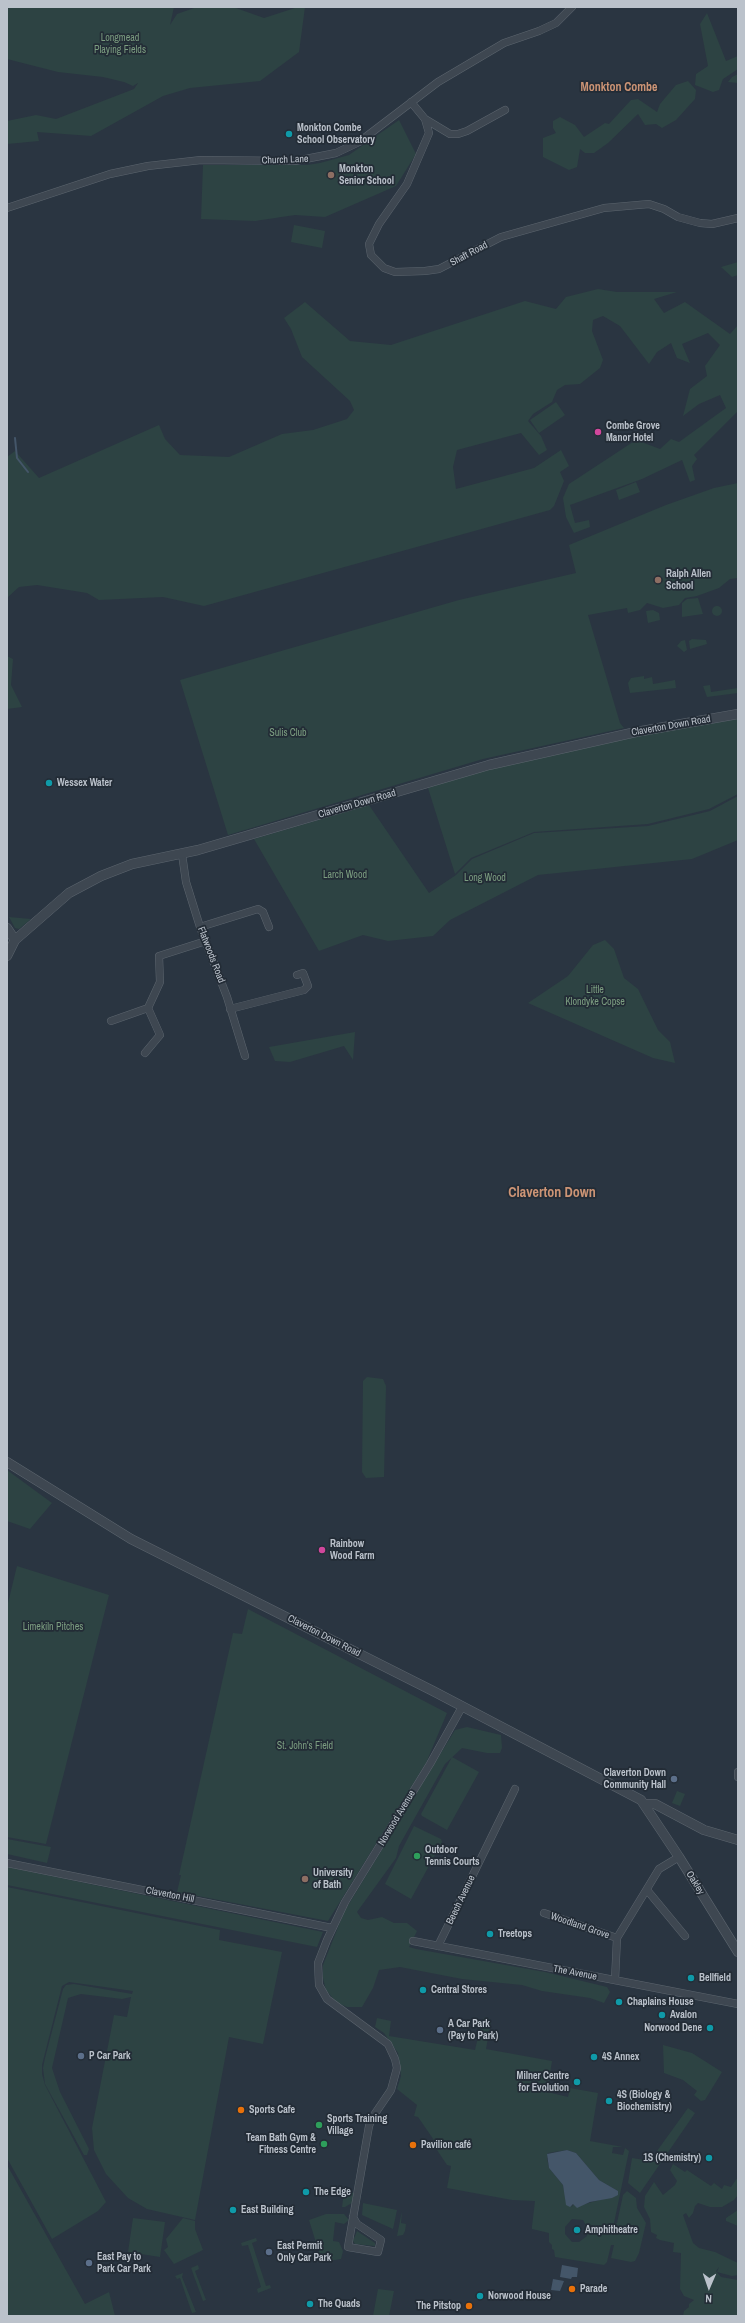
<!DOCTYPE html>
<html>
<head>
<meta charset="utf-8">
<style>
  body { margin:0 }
  #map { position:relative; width:745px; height:2323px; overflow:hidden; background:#2a3541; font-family:"Archivo Narrow",sans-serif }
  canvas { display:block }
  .frame { position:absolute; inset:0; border:8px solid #bbc2cb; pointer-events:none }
  .north { position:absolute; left:689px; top:2267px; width:40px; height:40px; -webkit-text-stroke:3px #232c36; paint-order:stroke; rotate:182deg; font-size:11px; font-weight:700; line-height:16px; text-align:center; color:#bbc2cb }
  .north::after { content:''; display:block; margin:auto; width:14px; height:18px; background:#bbc2cb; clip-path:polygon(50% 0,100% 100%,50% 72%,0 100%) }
</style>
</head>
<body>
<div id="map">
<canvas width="745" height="2323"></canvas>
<div class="frame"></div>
<div class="north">N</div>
</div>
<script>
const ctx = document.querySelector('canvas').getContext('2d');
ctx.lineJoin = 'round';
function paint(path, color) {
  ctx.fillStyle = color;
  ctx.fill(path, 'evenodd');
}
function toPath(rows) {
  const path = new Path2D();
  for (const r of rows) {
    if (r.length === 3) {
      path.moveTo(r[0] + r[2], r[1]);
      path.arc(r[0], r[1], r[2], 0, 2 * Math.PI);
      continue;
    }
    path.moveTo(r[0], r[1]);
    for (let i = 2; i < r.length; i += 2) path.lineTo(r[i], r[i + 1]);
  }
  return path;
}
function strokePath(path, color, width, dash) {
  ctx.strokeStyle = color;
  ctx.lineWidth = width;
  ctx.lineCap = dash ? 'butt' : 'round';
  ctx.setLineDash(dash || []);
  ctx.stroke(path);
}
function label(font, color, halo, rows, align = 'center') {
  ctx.font = font + ' "Archivo Narrow",sans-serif';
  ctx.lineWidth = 3.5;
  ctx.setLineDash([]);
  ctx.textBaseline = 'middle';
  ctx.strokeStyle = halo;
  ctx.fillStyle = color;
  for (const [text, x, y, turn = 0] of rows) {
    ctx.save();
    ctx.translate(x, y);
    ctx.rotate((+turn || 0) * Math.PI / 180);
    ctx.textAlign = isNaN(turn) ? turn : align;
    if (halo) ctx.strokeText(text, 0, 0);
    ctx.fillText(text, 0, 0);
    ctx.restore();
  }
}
const green = toPath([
  [7,7,174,7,170,25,177,14,197,7,233,7,264,18,298,7,305,7,299,52,260,81,190,88,163,96,91,136,37,132,39,141,7,144,7,121,36,115,56,119,134,89,138,83,133,86,124,82,103,77,58,72,7,59],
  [707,13,726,61,738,56,738,69,723,79,719,90,713,92,695,85,696,74,708,66,700,24],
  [738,74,738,83,728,82,732,77],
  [688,81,696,90,695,99,676,120,662,128,656,124,645,125,638,114,608,143,594,153,585,153,580,149,577,167,569,170,543,157,543,138,556,133,553,128,553,121,560,117,575,125,584,137,605,123,609,124,631,100,638,99,657,112,660,104,676,85],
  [399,120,416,154,396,186,325,217,295,215,255,221,201,219,203,165,307,165,320,163,349,155],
  [294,225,325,231,322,248,291,242],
  [738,262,738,275,732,277,721,267],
  [598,289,617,292,677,292,654,299,664,313,685,302,730,334,738,325,738,411,694,455,697,459,692,466,695,480,690,482,682,460,642,479,570,505,575,523,589,520,590,527,574,533,566,517,563,498,569,484,636,440,660,449,671,439,679,442,726,408,720,395,699,404,683,416,690,389,707,376,705,366,720,345,708,333,682,344,690,363,677,358,671,343,657,352,649,364,620,326,603,316,593,320,592,331,603,360,600,368,580,384,565,385,557,390,552,402,533,414,528,421,541,436,547,450,539,455,521,433,457,450,453,467,456,489,534,468,561,450,569,466,560,472,564,481,554,506,550,510,204,606,163,597,99,600,87,593,37,585,19,587,7,598,7,457,15,451,39,478,159,425,165,439,180,455,229,457,282,434,313,430,347,419,354,410,350,401,302,357,291,329,284,318,305,302,350,341,391,345,525,301,556,309,566,297],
  [556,402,565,415,539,433,530,420],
  [636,482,640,492,619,500,616,490],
  [738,483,738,578,730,579,719,588,697,596,685,598,679,605,663,608,647,603,640,610,628,613,627,608,588,615,620,723,624,728,483,759,228,835,180,680,459,600,576,573,569,545,666,505,714,488],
  [698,598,703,614,682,617,682,603,687,599],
  [717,611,5],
  [653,610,659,613,660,620,648,623,646,611],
  [692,639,706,640,707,644,690,649,689,641],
  [685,640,687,650,684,652,677,646,681,641],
  [7,656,13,659,11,685,22,707,7,709],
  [644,676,644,679,652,677,653,684,675,680,676,688,630,693,628,683,631,678],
  [710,685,711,692,738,688,738,693,707,697,703,686],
  [738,719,738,794,709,809,648,824,534,832,471,858,455,874,428,788,491,768,637,736],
  [738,796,738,840,692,859,538,875,450,920,433,936,388,941,363,935,319,951,254,839,369,805,429,893,456,875,472,859,534,833,648,826,710,811],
  [9,917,31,919,19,929,15,928],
  [605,940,614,949,624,978,638,989,658,1030,670,1042,675,1063,653,1058,528,1003,568,976,593,945],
  [355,1032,353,1060,344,1046,290,1062,275,1061,269,1047],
  [367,1377,383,1379,386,1386,384,1477,366,1478,362,1472,363,1381],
  [7,1470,52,1503,30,1529,7,1521],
  [17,1566,109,1595,46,1844,7,1837,7,1607],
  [248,1609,447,1713,426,1763,328,1921,177,1892,181,1875,179,1875,233,1633,242,1634],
  [467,1727,501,1735,502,1748,500,1753,487,1753,462,1748,445,1764,399,1846,396,1858,357,1912,361,1918,368,1920,382,1917,394,1923,407,1923,417,1931,409,1947,416,1949,545,1972,607,1987,610,1992,604,2003,590,1998,542,1991,522,1985,462,1979,400,1967,379,1970,373,1988,362,2007,347,2007,336,2002,326,1990,323,1978,323,1965,344,1912,455,1730],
  [452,1757,479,1772,447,1830,422,1816,421,1814],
  [677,1791,685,1794,680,1806,672,1803],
  [414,1826,441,1839,442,1842,411,1899,385,1884],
  [7,1839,51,1847,47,1863,7,1854],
  [7,1867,323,1932,317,1947,7,1885],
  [7,1887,220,1930,219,1940,282,1952,263,2044,229,2037,195,2220,147,2209,128,2198,106,2174,94,2150,92,2128,114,2015,127,2017,131,1997,122,1999,81,1994,68,1998,52,2068,60,2092,89,2149,87,2155,84,2155,45,2084,43,2068,45,2058,63,1989,66,1985,74,1984,132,1994,133,1991,69,1982,62,1986,42,2065,42,2074,45,2085,106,2202,98,2211,52,2239,7,2158],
  [485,2017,490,2019,491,2022,486,2049,552,2061,547,2092,568,2097,570,2088,598,2093,590,2141,623,2147,613,2147,612,2153,623,2155,625,2148,629,2151,614,2223,617,2223,623,2195,627,2191,636,2198,637,2208,646,2223,639,2253,635,2261,631,2262,611,2258,614,2245,611,2245,607,2262,604,2265,555,2257,554,2250,552,2249,552,2245,549,2242,549,2233,532,2229,532,2226,535,2201,512,2200,447,2188,451,2166,447,2165,437,2150,438,2146,418,2117,414,2116,417,2105,397,2089,401,2076,398,2053,384,2033,375,2027,377,2018,391,2021,389,2036,475,2050,482,2020],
  [567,2150,576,2153,599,2180,618,2191,618,2195,578,2206,573,2204,572,2207,564,2191,563,2185,549,2168,547,2158,548,2153],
  [572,2219,583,2220,588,2229,587,2236,579,2242,572,2242,565,2234,565,2227],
  [663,2045,692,2053,722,2072,705,2100,701,2101,694,2095,697,2091,683,2080,664,2073],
  [688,2108,695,2113,640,2193,628,2183,632,2158,657,2162,657,2151],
  [673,2164,685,2172,687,2170,711,2186,714,2183,722,2189,724,2185,731,2187,738,2177,738,2195,734,2200,722,2207,710,2207,698,2203,695,2206,693,2213,689,2218,686,2213,683,2215,693,2243,699,2248,715,2252,738,2263,738,2275,732,2276,717,2272,719,2267,716,2271,721,2277,738,2280,738,2316,683,2316,684,2311,689,2307,689,2304,694,2300,684,2296,680,2289,681,2253,673,2252,674,2243,660,2240,656,2238,657,2235,651,2232,650,2219,644,2207,645,2196,654,2182,663,2195,675,2185,677,2181,670,2170],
  [7,2165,85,2304,109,2292,115,2316,7,2316],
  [344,2192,354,2193,352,2203,345,2207,342,2207],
  [363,2203,397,2210,393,2229,362,2215],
  [738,2210,738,2226,726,2221,726,2218],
  [402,2211,401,2223,406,2224,405,2231,403,2235,397,2236],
  [326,2214,344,2214,349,2220,344,2224,335,2222,333,2241,339,2242,343,2251,341,2259,322,2262,309,2220],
  [133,2218,165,2222,160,2257,128,2252],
  [183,2218,195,2221,195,2229,203,2250,174,2264,164,2250,168,2247,166,2239],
  [357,2231,375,2243,375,2246,355,2244,353,2241],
  [256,2238,257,2241,252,2243,266,2286,270,2285,271,2288,258,2293,257,2289,261,2287,248,2245,242,2246,241,2243],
  [198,2265,199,2269,195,2271,206,2300,203,2301,191,2268],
  [183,2273,182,2277,196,2312,192,2313,180,2278,177,2279,175,2276],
  [378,2289,394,2291,389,2316,373,2316]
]);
const water = toPath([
  [567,2150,576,2153,599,2180,618,2191,618,2195,612,2198,590,2202,577,2208,573,2204,570,2207,566,2205,563,2185,549,2168,547,2154],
  [562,2265,578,2268,577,2277,572,2277,571,2279,560,2277],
  [553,2279,564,2281,560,2291,551,2290]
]);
const stream = toPath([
  [15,438,17,458,28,472]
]);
const minor = toPath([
  [411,102,425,119,429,133,407,184,379,224,369,244,371,255,384,268,395,272,425,271,439,269,501,237,604,208,649,204,664,209,678,217,700,223,712,224,738,218],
  [425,119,450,134,458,134,467,131,505,110],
  [7,208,110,174,148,166,201,160,295,161,336,153,359,142,438,82,504,43,539,31,556,23,572,7],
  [182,854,186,882,200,927,227,997,245,1056],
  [200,927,258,909,263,912,269,927],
  [230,1009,304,990,308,986,303,973,297,975],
  [111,1021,148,1008,160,982,159,956,206,941],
  [145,1053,160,1035,148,1008],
  [738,1772,738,1777],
  [7,1863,332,1928],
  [647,1890,685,1936],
  [544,1913,617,1938],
  [413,1941,738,2004],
  [438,1946,515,1789],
  [615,1980,617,1938,659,1869,679,1857],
  [353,2217,357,2224,381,2240,378,2252,348,2247,369,2126,372,2118,391,2090,397,2068,395,2059,388,2044,327,1999,319,1985,318,1963,327,1940,345,1902,430,1764,462,1707]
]);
const tertiary = toPath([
  [7,928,15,940],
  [7,956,15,940,69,893,101,876,132,864,198,850,489,765,636,732,738,714],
  [7,1462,131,1539,433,1691,641,1800,679,1857,738,1952],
  [645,1804,655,1804,704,1830,738,1840]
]);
const markers = [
  [289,134,4,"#0f9aa8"],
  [331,175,4,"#8d6e63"],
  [598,432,4,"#d1479c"],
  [658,580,4,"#8d6e63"],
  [49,783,4,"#0f9aa8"],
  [322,1550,4,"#d1479c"],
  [674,1779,4,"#5c6f8a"],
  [417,1856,4,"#2e9e5b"],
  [305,1879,4,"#8d6e63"],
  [490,1934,4,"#0f9aa8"],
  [691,1978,4,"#0f9aa8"],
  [423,1990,4,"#0f9aa8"],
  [619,2002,4,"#0f9aa8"],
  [662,2015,4,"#0f9aa8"],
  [710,2028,4,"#0f9aa8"],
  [440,2030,4,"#5c6f8a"],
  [81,2056,4,"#5c6f8a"],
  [594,2057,4,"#0f9aa8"],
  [577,2082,4,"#0f9aa8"],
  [609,2101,4,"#0f9aa8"],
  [241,2110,4,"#e8710a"],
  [319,2125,4,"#2e9e5b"],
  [324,2144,4,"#2e9e5b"],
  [413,2145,4,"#e8710a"],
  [709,2158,4,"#0f9aa8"],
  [306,2192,4,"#0f9aa8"],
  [233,2210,4,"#0f9aa8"],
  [577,2230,4,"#0f9aa8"],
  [269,2252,4,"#5c6f8a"],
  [89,2263,4,"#5c6f8a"],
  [572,2289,4,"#e8710a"],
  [480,2296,4,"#0f9aa8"],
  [310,2304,4,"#0f9aa8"],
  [469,2306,4,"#e8710a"]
];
const parkNames = [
  ["Longmead",120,38],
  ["Playing Fields",120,50],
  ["Sulis Club",288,733],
  ["Larch Wood",345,875],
  ["Long Wood",485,878],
  ["Little",595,990],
  ["Klondyke Copse",595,1002],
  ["Limekiln Pitches",53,1627],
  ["St. John's Field",305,1746]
];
const poiNames = [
  ["Monkton Combe",297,128],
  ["School Observatory",297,140],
  ["Monkton",339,169],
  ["Senior School",339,181],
  ["Combe Grove",606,426],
  ["Manor Hotel",606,438],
  ["Ralph Allen",666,574],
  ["School",666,586],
  ["Wessex Water",57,783],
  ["Rainbow",330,1544],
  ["Wood Farm",330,1556],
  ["Claverton Down",666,1773,"right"],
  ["Community Hall",666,1785,"right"],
  ["Outdoor",425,1850],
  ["Tennis Courts",425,1862],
  ["University",313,1873],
  ["of Bath",313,1885],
  ["Treetops",498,1934],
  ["Bellfield",699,1978],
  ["Central Stores",431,1990],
  ["Chaplains House",627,2002],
  ["Avalon",670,2015],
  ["A Car Park",448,2024],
  ["(Pay to Park)",448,2036],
  ["Norwood Dene",702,2028,"right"],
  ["P Car Park",89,2056],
  ["4S Annex",602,2057],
  ["Milner Centre",569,2076,"right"],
  ["for Evolution",569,2088,"right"],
  ["4S (Biology &",617,2095],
  ["Biochemistry)",617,2107],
  ["Sports Cafe",249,2110],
  ["Sports Training",327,2119],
  ["Village",327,2131],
  ["Team Bath Gym &",316,2138,"right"],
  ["Fitness Centre",316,2150,"right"],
  ["Pavilion café",421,2145],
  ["1S (Chemistry)",701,2158,"right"],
  ["The Edge",314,2192],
  ["East Building",241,2210],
  ["Amphitheatre",585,2230],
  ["East Permit",277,2246],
  ["Only Car Park",277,2258],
  ["East Pay to",97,2257],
  ["Park Car Park",97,2269],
  ["Parade",580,2289],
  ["Norwood House",488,2296],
  ["The Quads",318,2304],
  ["The Pitstop",461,2306,"right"]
];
const streetNames = [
  ["Church Lane",285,160,-2],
  ["Shaft Road",469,254,-28],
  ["Claverton Down Road",671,726,-10],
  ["Claverton Down Road",357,804,-16],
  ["Flatwoods Road",211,955,69],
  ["Claverton Down Road",324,1636,27],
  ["Norwood Avenue",397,1818,-59],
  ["Oakley",695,1883,58],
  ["Claverton Hill",170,1895,11],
  ["Beech Avenue",461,1900,-64],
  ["Woodland Grove",580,1926,19],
  ["The Avenue",575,1973,11]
];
const quarterNames = [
  ["Monkton Combe",619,88]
];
const districtNames = [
  ["Claverton Down",552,1193]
];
paint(green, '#2d4343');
paint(water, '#445669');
strokePath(stream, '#445669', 2);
strokePath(minor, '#5c656e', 8);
strokePath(tertiary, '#5c656e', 10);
strokePath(minor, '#3e4751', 7);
strokePath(tertiary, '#3e4751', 9);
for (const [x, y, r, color] of markers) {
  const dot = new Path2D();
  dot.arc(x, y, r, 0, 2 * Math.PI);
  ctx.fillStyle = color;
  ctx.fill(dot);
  strokePath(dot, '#232c36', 1.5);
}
label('10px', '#7c9e81', '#232c36', parkNames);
label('bold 10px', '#bbc2cb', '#232c36', poiNames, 'left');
label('10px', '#bbc2cb', '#232c36', streetNames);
label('bold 12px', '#cc9475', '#232c36', quarterNames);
label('bold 14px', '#cc9475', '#232c36', districtNames);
</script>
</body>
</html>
